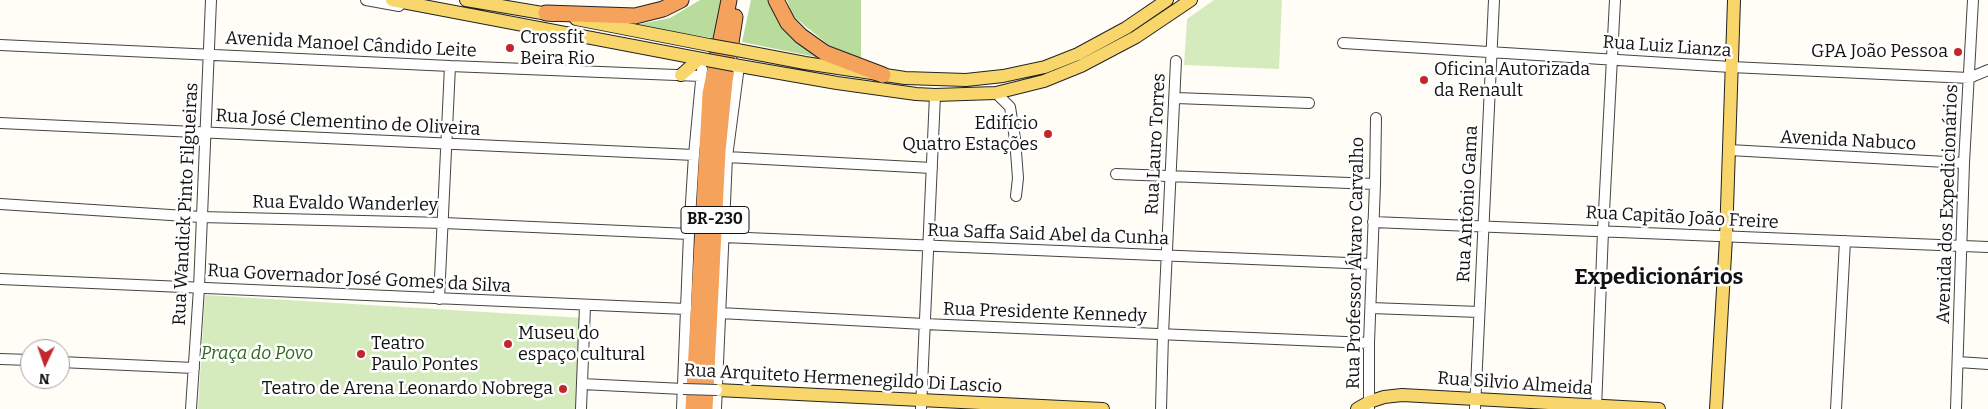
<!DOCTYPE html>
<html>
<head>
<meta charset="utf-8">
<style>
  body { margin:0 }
  #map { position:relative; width:1988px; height:409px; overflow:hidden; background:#fffdf5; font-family:Bitter,serif }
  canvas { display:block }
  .north { position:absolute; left:20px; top:339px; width:50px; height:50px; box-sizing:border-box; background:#fff; border:1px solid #a0a0a0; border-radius:50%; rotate:183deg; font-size:14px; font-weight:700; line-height:20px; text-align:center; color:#111 }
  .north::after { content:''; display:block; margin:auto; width:18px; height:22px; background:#c4262e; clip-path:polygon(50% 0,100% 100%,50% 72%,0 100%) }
</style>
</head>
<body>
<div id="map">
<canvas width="1988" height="409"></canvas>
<div class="north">N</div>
</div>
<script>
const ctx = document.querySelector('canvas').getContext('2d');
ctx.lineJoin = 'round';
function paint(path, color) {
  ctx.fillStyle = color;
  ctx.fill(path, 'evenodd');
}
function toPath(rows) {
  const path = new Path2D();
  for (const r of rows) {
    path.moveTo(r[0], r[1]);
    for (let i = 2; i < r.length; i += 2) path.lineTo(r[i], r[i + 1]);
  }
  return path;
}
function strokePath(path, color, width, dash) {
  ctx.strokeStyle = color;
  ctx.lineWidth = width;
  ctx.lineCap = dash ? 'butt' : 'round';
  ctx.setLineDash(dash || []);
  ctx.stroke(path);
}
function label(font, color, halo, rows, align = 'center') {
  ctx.font = font + ' Bitter,serif';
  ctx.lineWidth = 5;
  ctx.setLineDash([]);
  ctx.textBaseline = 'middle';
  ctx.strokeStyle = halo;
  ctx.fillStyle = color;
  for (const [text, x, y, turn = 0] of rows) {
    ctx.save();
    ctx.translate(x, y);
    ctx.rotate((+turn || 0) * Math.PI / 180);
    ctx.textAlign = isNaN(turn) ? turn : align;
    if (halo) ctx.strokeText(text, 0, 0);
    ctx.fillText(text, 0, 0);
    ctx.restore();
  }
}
const green = toPath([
  [1214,0,1282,0,1279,69,1184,65,1187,19],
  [205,295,583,318,578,409,198,409]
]);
const forest = toPath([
  [700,0,726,0,718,39,635,25,670,18],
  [751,0,772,0,835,61,742,42],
  [787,0,861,0,861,62,836,51,793,16]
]);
const minor = toPath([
  [366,0,399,6],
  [1343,43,1731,67,1969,78,1988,70],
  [0,45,450,66,701,76],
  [996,93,1010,107,1015,139,1018,178,1016,196],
  [1176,98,1309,103],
  [0,123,694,155],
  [1729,150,1964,163],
  [727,157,932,168],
  [1116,174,1375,184],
  [0,204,201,217,444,223,689,234],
  [1373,222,1988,247],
  [723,237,1372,264],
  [0,279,686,309],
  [439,299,450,66],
  [1371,308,1479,312],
  [720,313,924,324,1369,343],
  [0,359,30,360],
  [60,362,194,368],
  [1958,362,1988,364],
  [582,384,683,389],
  [191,409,199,288,211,0],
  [581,409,585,306],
  [682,409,689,234,694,155,703,60],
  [716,409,727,157,739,66],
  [921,409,935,95],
  [1161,409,1163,334,1176,61],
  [1369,409,1369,343,1375,184,1376,118],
  [1475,409,1494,0],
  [1596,409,1603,231,1615,0],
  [1836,409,1845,241],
  [1956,409,1964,163,1973,0]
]);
const major = toPath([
  [392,0,707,60],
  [466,0,554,15],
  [576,19,709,45],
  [737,50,805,63,905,78,966,80,1003,76,1045,67,1078,54,1126,28,1167,0],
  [734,65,837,83,916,94,935,95,996,93,1044,81,1081,66,1136,37,1191,0],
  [681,75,699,59],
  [717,390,1103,409],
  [1357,409,1369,402,1384,397,1402,395,1659,409],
  [1716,409,1726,238,1734,0]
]);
const highway = toPath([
  [776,0,788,23,801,36,825,53,883,75],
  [546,13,635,16,663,9,681,0],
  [693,409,710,94,729,0],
  [705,409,718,151,725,81,735,17]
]);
const minorBridge = toPath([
  [683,389,717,390]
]);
const majorBridge = toPath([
  [709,45,737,50],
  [707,60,734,65]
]);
const markers = [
  [510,48,5,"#c4262e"],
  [1958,52,5,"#c4262e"],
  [1424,80,5,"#c4262e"],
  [1048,134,5,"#c4262e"],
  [508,344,5,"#c4262e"],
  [361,354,5,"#c4262e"],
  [563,389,5,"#c4262e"]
];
const shields = [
  [715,220,68]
];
const shieldNames = [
  ["BR-230",715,220]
];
const poiNames = [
  ["Crossfit",520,38],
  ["Beira Rio",520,59],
  ["GPA João Pessoa",1948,52,"right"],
  ["Oficina Autorizada",1434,70],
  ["da Renault",1434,91],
  ["Edifício",1038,124,"right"],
  ["Quatro Estações",1038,145,"right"],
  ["Museu do",518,334],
  ["espaço cultural",518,355],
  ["Teatro",371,344],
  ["Paulo Pontes",371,365],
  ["Teatro de Arena Leonardo Nobrega",553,389,"right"]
];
const streetNames = [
  ["Avenida Manoel Cândido Leite",351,45,3],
  ["Rua Luiz Lianza",1667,47,4],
  ["Rua José Clementino de Oliveira",348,123,3],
  ["Avenida Nabuco",1848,141,3],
  ["Rua Lauro Torres",1156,144,-87],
  ["Rua Wandick Pinto Filgueiras",186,204,-87],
  ["Rua Evaldo Wanderley",345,204,1],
  ["Rua Antônio Gama",1468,204,-87],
  ["Avenida dos Expedicionários",1948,204,-88],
  ["Rua Capitão João Freire",1682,218,3],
  ["Rua Saffa Said Abel da Cunha",1048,235,2],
  ["Rua Professor Álvaro Carvalho",1356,263,-89],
  ["Rua Governador José Gomes da Silva",359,279,3],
  ["Rua Presidente Kennedy",1045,313,2],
  ["Rua Arquiteto Hermenegildo Di Lascio",843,379,3],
  ["Rua Silvio Almeida",1515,384,4]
];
const parkNames = [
  ["Praça do Povo",257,354]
];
const districtNames = [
  ["Expedicionários",1659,278]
];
paint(green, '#d5ebbd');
paint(forest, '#b9dc9c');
strokePath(minor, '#444', 12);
strokePath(major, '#222', 14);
strokePath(highway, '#222', 17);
strokePath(minor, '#fff', 10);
strokePath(major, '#f9d66b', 12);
strokePath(highway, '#f5a25d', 15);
strokePath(minorBridge, '#444', 12, []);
strokePath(majorBridge, '#222', 14, []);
strokePath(minorBridge, '#fff', 10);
strokePath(majorBridge, '#f9d66b', 12);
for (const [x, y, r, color] of markers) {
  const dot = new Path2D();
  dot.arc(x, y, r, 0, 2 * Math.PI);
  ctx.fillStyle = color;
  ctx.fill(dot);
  strokePath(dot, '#fff', 2);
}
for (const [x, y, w] of shields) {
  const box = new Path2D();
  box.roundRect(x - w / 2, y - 13.5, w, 27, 4);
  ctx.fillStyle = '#fff';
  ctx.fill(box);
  strokePath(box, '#111', 1);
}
label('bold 16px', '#111', null, shieldNames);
label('18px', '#111', '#fff', poiNames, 'left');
label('18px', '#111', '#fff', streetNames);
label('italic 18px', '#2f6b1f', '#fff', parkNames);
label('bold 22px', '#111', '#fff', districtNames);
</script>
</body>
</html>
